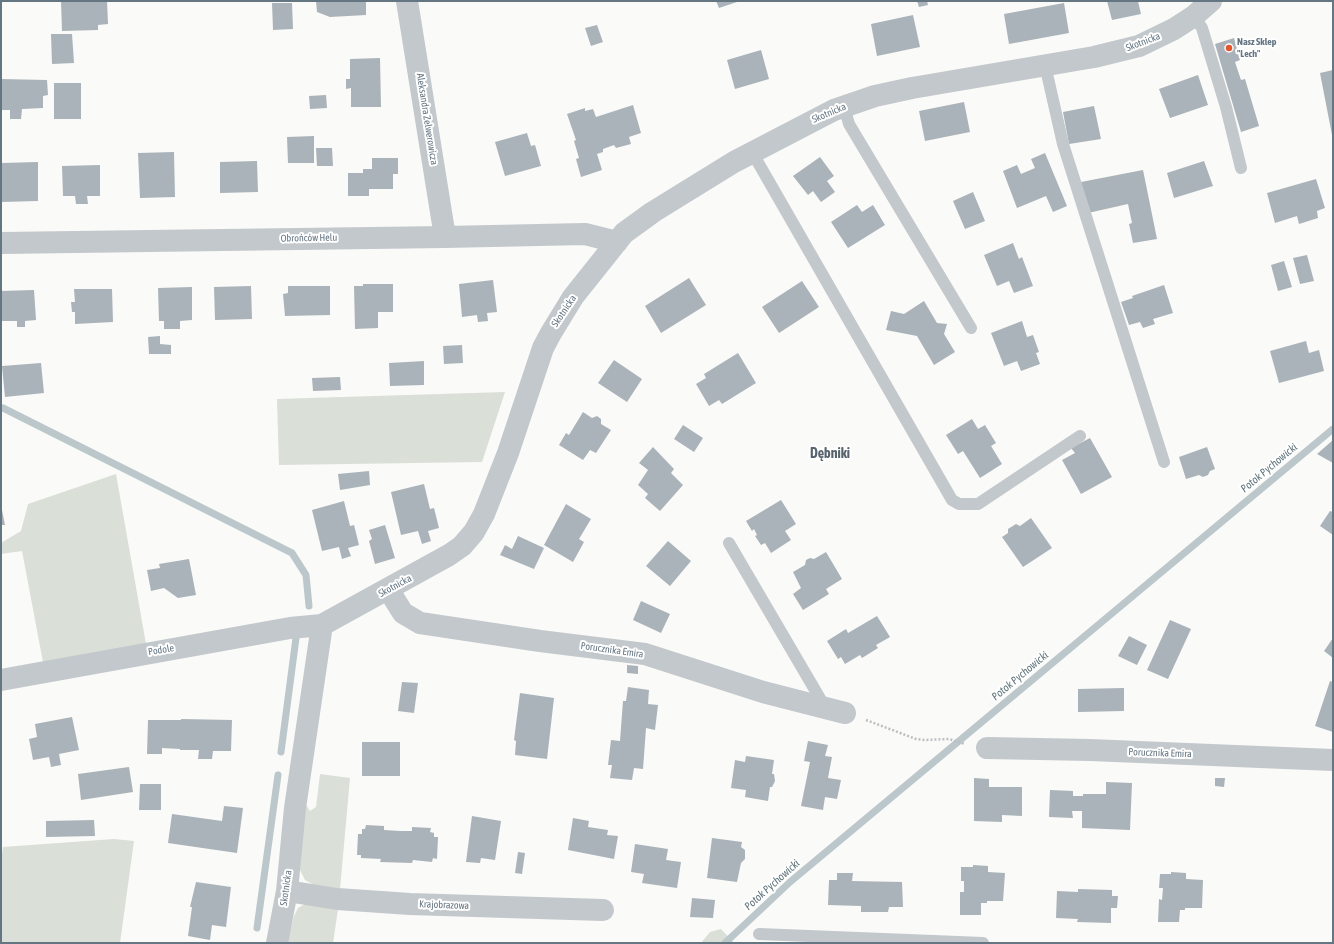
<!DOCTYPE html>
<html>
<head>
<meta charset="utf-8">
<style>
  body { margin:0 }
  #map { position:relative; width:1334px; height:944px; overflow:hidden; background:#fafaf8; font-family:"Asap Condensed",sans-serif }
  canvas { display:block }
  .frame { position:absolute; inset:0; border:2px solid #657683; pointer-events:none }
</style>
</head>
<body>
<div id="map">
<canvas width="1334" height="944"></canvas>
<div class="frame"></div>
</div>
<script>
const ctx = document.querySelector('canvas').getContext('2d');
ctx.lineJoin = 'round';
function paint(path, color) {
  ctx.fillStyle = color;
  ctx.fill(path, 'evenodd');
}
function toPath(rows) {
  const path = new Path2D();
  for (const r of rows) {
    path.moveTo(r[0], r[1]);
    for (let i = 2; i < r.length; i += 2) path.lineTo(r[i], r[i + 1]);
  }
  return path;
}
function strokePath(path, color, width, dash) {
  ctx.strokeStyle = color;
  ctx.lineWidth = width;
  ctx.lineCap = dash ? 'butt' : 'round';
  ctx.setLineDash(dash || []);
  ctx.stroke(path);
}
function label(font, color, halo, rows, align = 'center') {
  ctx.font = font + ' "Asap Condensed",sans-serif';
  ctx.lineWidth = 4;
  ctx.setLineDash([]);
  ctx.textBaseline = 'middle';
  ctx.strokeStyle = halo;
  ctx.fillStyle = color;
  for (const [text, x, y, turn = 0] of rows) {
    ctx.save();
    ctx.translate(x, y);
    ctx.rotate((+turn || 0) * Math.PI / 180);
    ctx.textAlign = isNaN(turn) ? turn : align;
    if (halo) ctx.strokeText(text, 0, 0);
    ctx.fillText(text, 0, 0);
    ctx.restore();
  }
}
const green = toPath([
  [505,392,482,462,279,465,277,399],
  [116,474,146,644,43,662,22,551,1,554,1,543,21,531,28,504],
  [320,774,350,778,340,889,314,885,305,880,300,870,300,858,306,805,310,811,316,807],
  [114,839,134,841,120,943,1,943,1,862,3,847],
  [305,904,338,909,333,943,287,943,294,916,298,908],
  [721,929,734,943,701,943,710,932]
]);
const stream = toPath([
  [3,408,292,553,306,575,309,606],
  [281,752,296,638],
  [257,928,278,775],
  [725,943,790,882,1333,429]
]);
const building = toPath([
  [61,1,107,1,108,24,98,25,98,30,62,31],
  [316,1,366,1,366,15,330,17,317,12],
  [716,1,740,1,719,8],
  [917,1,927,1,928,5,919,7],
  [1107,1,1138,1,1141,14,1112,20],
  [272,3,292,3,293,29,273,30],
  [1064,3,1069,33,1009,44,1004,14],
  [913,15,920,47,877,56,871,24],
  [597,25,603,42,591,46,585,28],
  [51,34,72,34,74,63,52,64],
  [1234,38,1240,60,1235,62,1241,80,1245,79,1259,126,1241,132,1215,44],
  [761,50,769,79,735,89,727,60],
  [380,58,381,107,351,107,351,88,346,89,346,79,350,79,350,59],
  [1333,70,1333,135,1332,135,1320,73],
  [1198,75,1208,105,1170,118,1159,89],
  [1,79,47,80,48,95,43,96,43,108,22,109,21,119,10,119,10,110,1,110],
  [54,83,81,83,81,119,54,119],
  [326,95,327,108,310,109,309,96],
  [964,102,970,132,925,141,919,111],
  [633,105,641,133,629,137,631,144,616,148,614,145,603,149,603,152,597,154,602,170,581,177,576,159,579,158,574,141,576,140,567,114,585,108,585,111,593,109,596,117],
  [1094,106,1101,139,1069,144,1063,112],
  [527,133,531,146,535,145,541,166,505,176,495,142],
  [314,136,314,163,288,163,287,137],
  [316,148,332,148,333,166,317,166],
  [174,152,175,197,140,198,138,153],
  [1045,153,1067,206,1053,212,1046,196,1017,208,1003,171,1017,165,1021,174,1035,168,1031,159],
  [820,157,834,176,827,181,835,192,821,202,813,191,808,195,793,176],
  [372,158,398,158,398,174,393,174,393,189,369,189,369,196,348,196,348,173,363,173,363,169,372,169],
  [257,161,258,192,220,193,220,162],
  [1204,161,1213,186,1174,198,1167,173],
  [38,162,38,201,1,202,1,163],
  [100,165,100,196,87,196,88,204,76,204,75,196,63,196,62,166],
  [1143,170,1157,239,1133,243,1129,224,1132,223,1128,204,1088,213,1081,182],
  [1316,179,1325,208,1317,211,1318,218,1299,224,1297,216,1275,223,1267,193],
  [973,192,985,221,965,229,953,201],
  [857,205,862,212,873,205,885,225,848,248,831,222],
  [1013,243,1019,259,1022,257,1033,286,1014,293,1009,281,997,286,984,255],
  [1307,255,1314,281,1300,284,1293,258],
  [1284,261,1292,287,1278,291,1271,265],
  [689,278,706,305,661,333,645,306],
  [493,280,497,312,487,313,488,321,478,322,477,315,462,317,459,284],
  [802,281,819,307,779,333,762,307],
  [363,284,393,284,393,312,378,312,378,328,355,329,354,286,363,286],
  [1164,285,1173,313,1153,319,1155,324,1143,328,1140,322,1129,325,1121,302,1133,298,1132,296],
  [251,286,252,319,215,320,214,287],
  [288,286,330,286,330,315,285,316,283,294,288,293],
  [192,287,192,320,180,321,180,329,164,329,164,321,159,321,158,288],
  [74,289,112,289,113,322,75,324,75,312,72,312,71,302,75,302],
  [34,290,36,320,25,321,25,327,17,327,17,321,2,321,1,291],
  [924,301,937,323,947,324,944,334,955,352,934,365,917,336,886,330,891,311,904,314],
  [1022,321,1027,337,1033,335,1039,352,1036,353,1040,364,1021,371,1017,361,1004,366,991,333],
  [160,336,160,344,171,345,171,354,149,354,148,337],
  [1306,341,1309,353,1319,350,1324,371,1279,383,1270,351],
  [462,345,463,363,444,364,443,346],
  [738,353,756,383,722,404,719,400,709,406,696,384,706,378,704,374],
  [614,360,642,379,627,402,598,383],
  [424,361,424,385,390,386,389,363],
  [41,363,44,393,5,397,2,366],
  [340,377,341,390,313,391,312,378],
  [583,412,592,418,597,416,601,419,601,424,611,430,596,453,590,450,583,460,559,445,566,433,569,435],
  [972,419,978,429,985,425,996,443,991,446,1002,464,980,478,963,451,958,454,946,435],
  [683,425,703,438,694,452,674,439],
  [1090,438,1112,477,1081,494,1062,460,1075,453,1071,448],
  [1333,440,1333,463,1317,454],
  [653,447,674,469,671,473,683,485,660,511,645,498,648,494,638,485,648,470,639,463],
  [1207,447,1215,469,1210,471,1208,475,1203,477,1199,475,1186,479,1179,457],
  [369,471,370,485,340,490,338,474],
  [424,484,430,509,434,508,439,528,428,531,431,541,422,544,418,531,401,535,391,492],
  [781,500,796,524,785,531,791,540,771,553,765,543,761,545,755,536,757,535,754,529,752,531,746,521],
  [344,501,350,526,354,525,359,545,348,548,351,556,342,559,339,547,322,551,312,510],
  [566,504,591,519,579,539,584,542,573,562,544,545],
  [1,505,5,525,1,525],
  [1330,511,1333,512,1333,535,1320,526],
  [1031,518,1052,548,1023,567,1002,537,1008,533,1008,529,1016,524,1020,526],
  [385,525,395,558,375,564,369,541,372,539,369,530],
  [518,536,544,548,534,569,500,555,505,545,512,549],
  [668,541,691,561,670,586,646,566],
  [826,552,842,579,826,589,829,594,803,610,793,594,801,588,793,572,805,565,806,560,810,558,814,559],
  [189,559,196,595,178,598,164,588,151,591,147,570,160,568,159,564],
  [641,601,670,614,661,633,633,620],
  [877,616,890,637,876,645,878,648,862,658,860,655,845,664,841,657,838,659,827,641,846,629,848,633],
  [1170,620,1191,629,1168,679,1147,670],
  [1129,636,1147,645,1137,665,1118,656],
  [1333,638,1333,658,1324,651],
  [627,665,638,666,638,674,627,673],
  [1330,681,1333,682,1333,732,1315,726],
  [402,682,418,683,414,713,398,711],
  [628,687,649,690,648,704,658,705,655,730,646,728,643,769,634,768,632,780,610,778,612,765,608,765,611,740,620,741,623,701,626,701],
  [1124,688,1124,711,1078,712,1078,689],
  [520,693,554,698,547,759,515,755,516,741,514,740],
  [72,717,79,750,59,754,61,765,51,767,49,757,33,760,29,739,37,737,35,724],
  [181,719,232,720,231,751,213,751,212,759,198,759,199,750,180,750,180,749,162,748,162,754,147,754,148,720,181,720],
  [808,741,828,745,825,756,832,757,828,778,841,780,837,799,825,797,823,810,801,806,810,762,804,761],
  [362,742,400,742,400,776,362,776],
  [746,756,774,760,772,774,774,774,775,781,772,787,770,787,768,801,745,797,746,790,731,788,735,760,745,762],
  [129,767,133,792,81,800,78,774],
  [974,778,989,779,989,787,1022,787,1022,816,1002,815,1002,822,974,821],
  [1215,778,1225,778,1224,787,1215,786],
  [1106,782,1132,783,1130,830,1082,828,1082,811,1072,811,1073,818,1049,817,1050,790,1073,791,1073,796,1083,796,1083,794,1106,794],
  [140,784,161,784,161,810,139,810],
  [224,806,243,808,237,853,168,843,172,814,222,821],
  [472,816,501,821,495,860,481,858,480,863,466,862],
  [573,818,589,821,588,827,608,830,607,835,618,836,614,859,568,850],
  [94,820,95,836,46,837,46,821],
  [366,825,384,826,384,830,400,831,412,831,412,827,431,828,430,832,434,833,434,837,438,837,437,859,433,858,432,862,413,860,412,863,380,862,381,859,361,858,361,855,357,855,358,834,362,834,362,829,365,829],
  [712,838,742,842,741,847,745,850,745,859,741,863,737,882,707,878],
  [635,844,668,849,666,860,681,862,677,888,642,883,644,874,631,872],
  [518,852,525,853,522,874,515,873],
  [973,865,988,866,988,872,1005,873,1003,901,987,901,987,903,981,903,981,915,960,915,960,892,964,892,964,881,961,881,961,867,973,867],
  [1171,872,1186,873,1186,879,1203,880,1202,908,1185,908,1185,910,1180,910,1179,922,1158,922,1159,899,1162,900,1163,888,1159,888,1160,874,1171,874],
  [837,873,853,873,852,881,902,882,903,907,889,907,888,912,861,912,861,906,828,905,829,880,837,880],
  [196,882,231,887,226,927,212,925,210,940,188,936,192,907,190,907],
  [1078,889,1112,890,1112,896,1118,896,1117,908,1111,908,1111,923,1077,922,1078,919,1056,918,1057,891,1078,892],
  [692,898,715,900,713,918,690,917]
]);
const path = toPath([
  [866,720,916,739,924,740,949,739,965,744]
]);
const service = toPath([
  [1194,16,1202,28,1226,107,1241,168],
  [1045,65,1063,144,1164,462],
  [844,106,849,124,971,328],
  [752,152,952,500,959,504,978,504,1080,436],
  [729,543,825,707],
  [759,934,983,943]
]);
const minor = toPath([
  [407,1,445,237],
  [1,243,445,237,585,234,617,242],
  [388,589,403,613,420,623,540,641,645,654,763,692,845,713],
  [1,680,290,628,322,625],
  [987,748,1090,750,1333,760],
  [287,891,337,899,410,904,603,910],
  [277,943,287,891,295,808,322,625,449,555,462,546,474,532,484,514,508,453,543,348,551,333,573,297,624,233,653,212,734,162,834,110,875,96,912,88,1094,57,1139,46,1174,29,1194,16,1211,1]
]);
const markers = [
  [1229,48,4,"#e4572e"]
];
const streetNames = [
  ["Skotnicka",1143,42,-21],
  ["Skotnicka",829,113,-23],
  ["Aleksandra Zelwerowicza",427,119,81],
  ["Obrońców Helu",309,238,-1],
  ["Skotnicka",564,311,-56],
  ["Skotnicka",395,586,-28],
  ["Podole",161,650,-10],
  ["Porucznika Emira",612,650,8],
  ["Porucznika Emira",1160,753,2],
  ["Skotnicka",286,888,-82],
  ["Krajobrazowa",444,905,2]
];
const poiNames = [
  ["Nasz Sklep",1237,42],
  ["\"Lech\"",1237,54]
];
const waterNames = [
  ["Potok Pychowicki",1269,468,-40],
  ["Potok Pychowicki",1020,676,-40],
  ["Potok Pychowicki",772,885,-42]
];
const districtNames = [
  ["Dębniki",830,454]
];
paint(green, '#dadfd7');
strokePath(stream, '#bbc7cb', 7);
paint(building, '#aab3b9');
strokePath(path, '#bbbfc2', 2.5, [2, 2]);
strokePath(service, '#c3c8cc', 12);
strokePath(minor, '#c3c8cc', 22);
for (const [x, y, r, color] of markers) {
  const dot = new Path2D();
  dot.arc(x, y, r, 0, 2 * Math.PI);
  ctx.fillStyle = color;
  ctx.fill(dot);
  strokePath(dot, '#fff', 1.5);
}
label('10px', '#657683', '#fff', streetNames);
label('bold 10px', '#657683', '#fff', poiNames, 'left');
label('italic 11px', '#60757c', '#fff', waterNames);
label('bold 14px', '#57646e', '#fff', districtNames);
</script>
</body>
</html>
